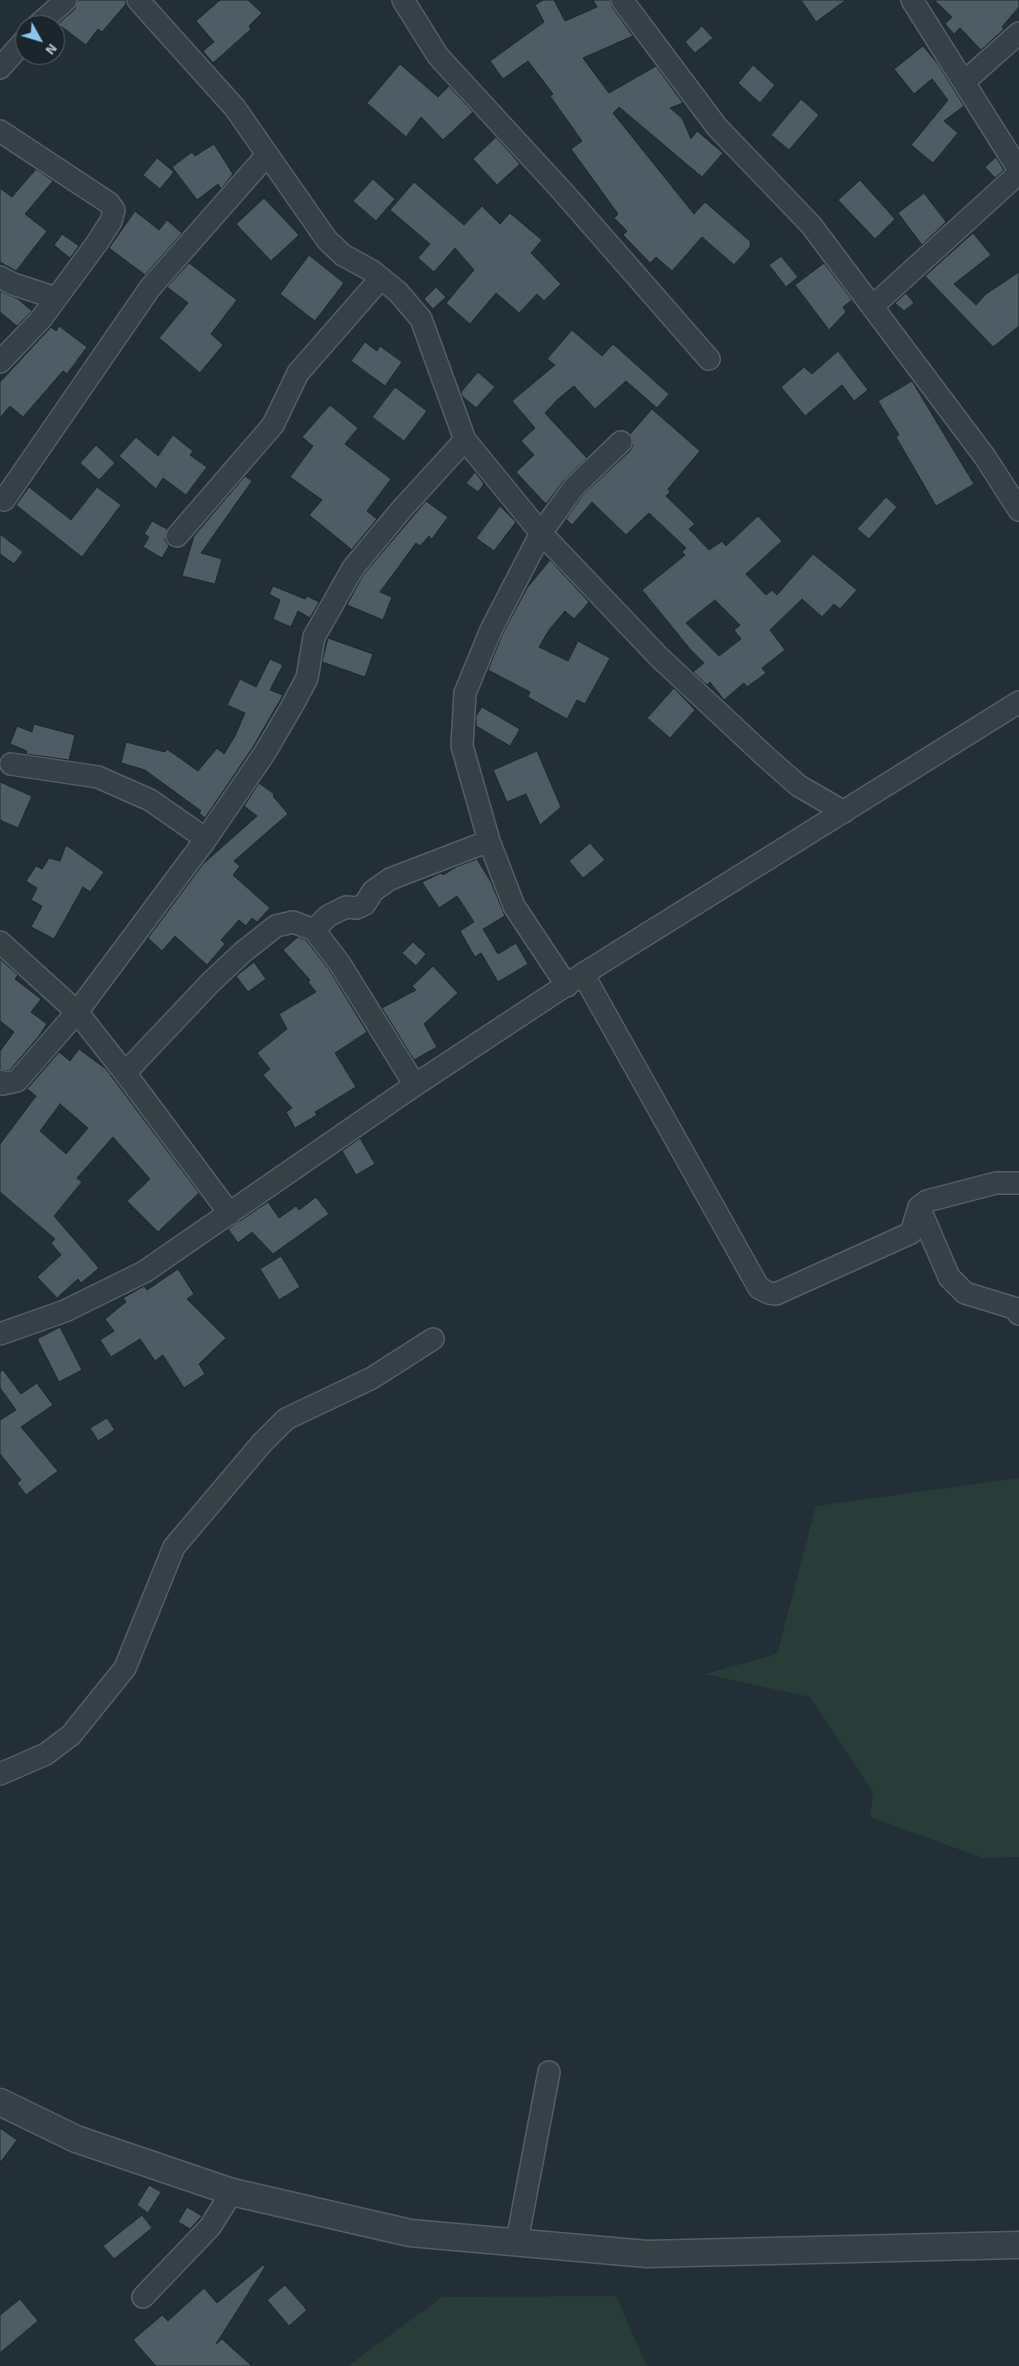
<!DOCTYPE html>
<html>
<head>
<meta charset="utf-8">
<style>
  body { margin:0 }
  #map { position:relative; width:1019px; height:2366px; overflow:hidden; background:#232f37; font-family:Signika,sans-serif }
  canvas { display:block }
  .north { position:absolute; left:15px; top:15px; width:50px; height:50px; box-sizing:border-box; background:#1b262c; border:1px solid #576269; border-radius:50%; rotate:129deg; font-size:14px; font-weight:700; line-height:20px; text-align:center; color:#b1bcc4 }
  .north::after { content:''; display:block; margin:auto; width:18px; height:22px; background:#8bc6ee; clip-path:polygon(50% 0,100% 100%,50% 72%,0 100%) }
</style>
</head>
<body>
<div id="map">
<canvas width="1019" height="2366"></canvas>
<div class="north">N</div>
</div>
<script>
const ctx = document.querySelector('canvas').getContext('2d');
ctx.lineJoin = 'round';
function paint(path, color) {
  ctx.fillStyle = color;
  ctx.fill(path, 'evenodd');
}
function toPath(rows) {
  const path = new Path2D();
  for (const r of rows) {
    path.moveTo(r[0], r[1]);
    for (let i = 2; i < r.length; i += 2) path.lineTo(r[i], r[i + 1]);
  }
  return path;
}
function strokePath(path, color, width, dash) {
  ctx.strokeStyle = color;
  ctx.lineWidth = width;
  ctx.lineCap = dash ? 'butt' : 'round';
  ctx.setLineDash(dash || []);
  ctx.stroke(path);
}
const green = toPath([
  [1019,1478,1019,1857,983,1858,870,1817,873,1792,810,1697,705,1674,777,1654,816,1506],
  [616,2296,647,2366,348,2366,442,2297]
]);
const building = toPath([
  [78,0,126,0,126,4,102,32,98,29,86,45,58,24,75,9,78,0],
  [220,0,248,0,262,13,249,26,251,29,213,63,203,51,214,42,196,21,220,0],
  [543,0,554,0,565,21,597,7,593,0,610,0,612,7,633,36,583,58,609,93,656,66,683,103,670,108,682,118,691,139,697,131,723,153,702,177,619,107,613,113,694,214,705,202,750,241,750,247,734,265,702,237,672,271,656,257,650,263,623,235,627,231,614,218,618,214,571,149,582,141,550,96,553,94,528,61,503,79,490,61,544,22,535,5,543,0],
  [801,0,846,0,816,22,801,0],
  [934,0,1019,0,1019,7,1002,27,1004,29,981,50,960,28,954,34,945,24,952,17,934,0],
  [702,26,713,38,695,53,685,42,702,26],
  [923,46,938,64,964,106,944,121,958,133,933,163,911,145,948,100,932,79,914,94,894,69,923,46],
  [400,64,438,97,449,86,473,112,443,140,421,117,406,137,367,103,400,64],
  [753,65,775,85,760,103,738,83,753,65],
  [801,99,819,115,789,150,771,135,801,99],
  [496,137,520,164,497,185,473,159,496,137],
  [214,144,233,174,221,189,218,184,197,200,172,167,192,152,195,156,214,144],
  [996,157,1004,170,995,178,985,167,996,157],
  [157,158,174,172,160,189,143,175,157,158],
  [36,169,53,181,25,214,47,231,16,271,0,262,0,188,12,197,36,169],
  [373,179,395,199,376,221,353,201,373,179],
  [860,180,895,219,875,239,838,200,860,180],
  [414,182,464,225,482,206,500,224,510,213,542,240,531,253,561,284,544,301,537,294,519,313,496,293,470,324,446,303,474,270,455,248,434,272,418,258,430,244,390,210,414,182],
  [924,193,946,222,922,245,898,213,924,193],
  [264,198,299,235,271,261,236,224,264,198],
  [135,211,159,230,167,220,182,233,145,275,109,248,135,211],
  [973,233,991,255,954,284,976,305,986,294,1019,272,1019,326,993,347,925,276,973,233],
  [62,234,79,246,70,258,54,245,62,234],
  [309,255,344,283,315,321,280,294,309,255],
  [781,256,798,277,786,287,769,265,781,256],
  [189,263,237,300,211,334,223,345,200,373,159,338,188,303,167,287,189,263],
  [824,263,852,300,843,307,846,312,829,330,795,285,824,263],
  [436,287,446,297,433,309,424,299,436,287],
  [0,291,18,299,32,311,17,326,0,312,0,291],
  [906,293,914,303,904,311,895,303,906,293],
  [59,326,87,347,67,374,63,371,23,417,10,406,0,418,0,382,51,327,56,331,59,326],
  [572,330,602,356,613,344,669,394,657,408,626,381,595,409,574,386,558,399,545,413,587,458,564,480,547,503,545,503,516,472,534,455,521,441,535,428,512,401,555,365,547,359,572,330],
  [365,342,377,351,380,346,402,362,385,386,351,361,365,342],
  [838,351,868,390,854,401,842,385,805,416,781,387,804,367,812,374,838,351],
  [478,372,495,387,476,408,462,396,461,392,478,372],
  [912,381,974,484,936,506,896,437,899,435,878,401,912,381],
  [395,387,427,411,404,441,372,417,395,387],
  [330,405,358,428,345,444,391,479,367,511,377,519,348,554,351,549,309,515,322,500,290,477,313,446,302,437,330,405],
  [652,409,700,451,668,489,670,492,666,496,695,524,689,529,709,550,722,541,726,546,758,516,782,541,746,574,766,595,772,590,777,595,813,554,857,590,840,609,834,604,822,617,802,599,770,630,785,650,762,668,766,673,747,687,744,683,724,700,710,682,707,685,693,672,704,663,690,649,642,590,685,555,682,552,686,548,649,513,626,535,592,502,572,525,566,519,583,495,630,451,633,445,630,434,652,409],
  [715,600,740,625,734,630,741,639,719,656,686,623,715,600],
  [173,435,193,451,190,455,207,467,186,495,163,478,156,489,119,456,136,437,158,456,173,435],
  [96,445,115,463,99,480,80,463,96,445],
  [475,472,484,484,478,492,466,483,475,472],
  [245,476,252,481,201,553,222,559,215,584,182,576,194,536,245,476],
  [29,487,71,520,97,487,121,505,82,557,16,505,29,487],
  [886,497,897,507,869,539,857,529,886,497],
  [426,501,448,517,432,539,429,536,420,546,416,543,380,592,392,597,383,620,347,605,363,575,426,501],
  [500,506,516,522,494,551,476,538,500,506],
  [152,521,167,529,165,540,169,546,162,558,143,547,149,537,144,534,152,521],
  [0,534,23,552,14,564,0,554,0,534],
  [550,560,589,602,574,619,565,611,549,630,539,647,568,661,578,641,610,658,585,704,577,700,567,719,528,697,530,692,488,670,502,635,527,588,550,560],
  [273,586,305,599,307,596,319,602,324,594,310,618,298,611,291,627,273,619,280,600,269,594,273,586],
  [328,638,373,654,365,677,322,662,328,638],
  [270,659,283,665,270,690,283,695,253,747,205,818,199,813,201,811,145,770,121,763,126,742,165,752,167,749,198,771,217,748,224,754,235,736,245,713,227,705,240,679,256,687,270,659],
  [674,688,695,710,670,738,647,718,674,688],
  [482,707,520,729,510,746,476,726,476,716,482,707],
  [34,724,75,735,69,760,26,754,27,751,10,744,17,726,32,732,34,724],
  [537,751,561,807,540,825,526,794,507,802,493,770,537,751],
  [0,782,32,796,18,828,0,820,0,782],
  [259,783,274,794,273,796,288,814,234,861,240,866,233,875,270,908,257,922,252,918,246,926,239,920,221,940,225,944,207,965,175,936,162,951,148,938,203,864,257,816,244,806,259,783],
  [590,843,605,860,583,878,569,861,590,843],
  [66,845,104,872,90,892,83,887,54,939,31,927,42,906,31,900,37,888,26,881,36,866,42,869,49,858,60,861,66,845],
  [477,859,491,882,505,916,483,929,498,954,516,943,528,964,498,982,481,953,475,957,460,931,474,922,457,896,439,908,422,882,441,873,443,875,456,867,477,859],
  [298,937,306,940,330,971,367,1032,335,1053,356,1087,315,1112,317,1115,295,1128,286,1112,292,1108,263,1075,270,1069,257,1053,287,1029,279,1014,316,992,308,982,310,980,283,950,298,937],
  [413,942,426,954,416,966,402,953,413,942],
  [0,959,18,975,15,979,41,999,31,1012,47,1024,39,1036,10,1070,6,1071,0,1069,0,1051,14,1032,0,1021,0,959],
  [254,962,266,979,248,992,236,976,254,962],
  [433,966,458,993,424,1024,437,1047,414,1060,382,1008,416,990,412,986,433,966],
  [79,1049,106,1069,199,1193,158,1232,127,1201,150,1179,113,1137,77,1178,82,1182,54,1216,99,1268,81,1283,78,1279,57,1298,37,1277,61,1255,51,1243,55,1239,0,1192,0,1144,36,1096,27,1089,59,1052,70,1061,79,1049],
  [60,1104,88,1128,66,1154,40,1131,60,1104],
  [360,1138,375,1164,356,1175,342,1151,360,1138],
  [316,1197,329,1214,273,1254,252,1232,238,1243,228,1229,268,1202,279,1218,296,1206,299,1210,316,1197],
  [281,1256,300,1287,279,1300,260,1269,281,1256],
  [178,1269,194,1294,187,1299,226,1338,199,1364,205,1374,184,1388,163,1355,155,1361,140,1339,111,1357,100,1340,114,1331,105,1319,126,1302,123,1298,144,1286,147,1290,178,1269],
  [60,1327,82,1370,59,1382,37,1339,60,1327],
  [3,1370,21,1394,37,1383,53,1405,21,1427,58,1471,26,1495,17,1483,21,1480,0,1454,0,1420,16,1410,0,1388,0,1372,3,1370],
  [107,1418,115,1430,98,1441,90,1428,107,1418],
  [0,2128,17,2140,0,2163,0,2128],
  [149,2185,161,2192,148,2213,137,2205,149,2185],
  [187,2207,202,2216,190,2229,178,2222,187,2207],
  [142,2215,152,2228,114,2259,103,2246,142,2215],
  [263,2265,265,2267,216,2344,222,2339,252,2366,156,2366,133,2340,162,2315,168,2321,204,2288,217,2303,263,2265],
  [285,2285,307,2310,289,2326,267,2300,285,2285],
  [20,2299,38,2321,0,2353,0,2315,20,2299]
]);
const minor = toPath([
  [138,0,235,108,327,240,343,255,372,271,398,292,421,319,465,440,541,533,659,657,767,758,799,786,844,812],
  [403,0,438,56,563,192,709,359],
  [622,0,717,127,811,225,985,457,1019,510],
  [912,0,1019,170],
  [38,25,66,0],
  [0,68,25,40],
  [964,82,1019,33],
  [0,131,109,203,114,210,111,221,97,243,41,319,0,362],
  [0,277,13,284,56,298],
  [872,307,1019,173],
  [4,500,150,288,267,155],
  [177,536,273,425,298,373,381,278],
  [11,764,98,777,150,800,206,839],
  [314,930,328,916,346,907,357,908,365,904,373,891,390,879,489,841],
  [0,942,77,1012,125,1073,230,1214],
  [583,974,759,1288,769,1293,776,1294,911,1233,919,1207,927,1201,996,1183,1019,1183],
  [567,986,514,906,489,841,462,746,465,693,491,630,541,533,574,487,621,442],
  [125,1073,211,982,243,952,276,926,293,922,314,930,340,964,415,1085],
  [0,1081,3,1084,17,1081,77,1012,206,839,264,754,291,708,307,678,314,637,353,568,402,509,465,440],
  [919,1207,949,1277,965,1293,1014,1308,1019,1314],
  [0,1334,65,1311,144,1272,415,1085,583,974,1019,702],
  [0,1774,46,1754,71,1735,125,1668,174,1547,262,1443,286,1419,372,1378,433,1339],
  [517,2241,549,2072],
  [143,2297,210,2227,232,2192]
]);
const tertiary = toPath([
  [0,2102,76,2139,232,2192,410,2233,647,2254,1019,2245]
]);
paint(green, '#283c38');
paint(building, '#4e5c65');
strokePath(building, '#1d282e', 1);
strokePath(minor, '#545f65', 24);
strokePath(tertiary, '#545f65', 29);
strokePath(minor, '#364147', 21);
strokePath(tertiary, '#364147', 26);
</script>
</body>
</html>
